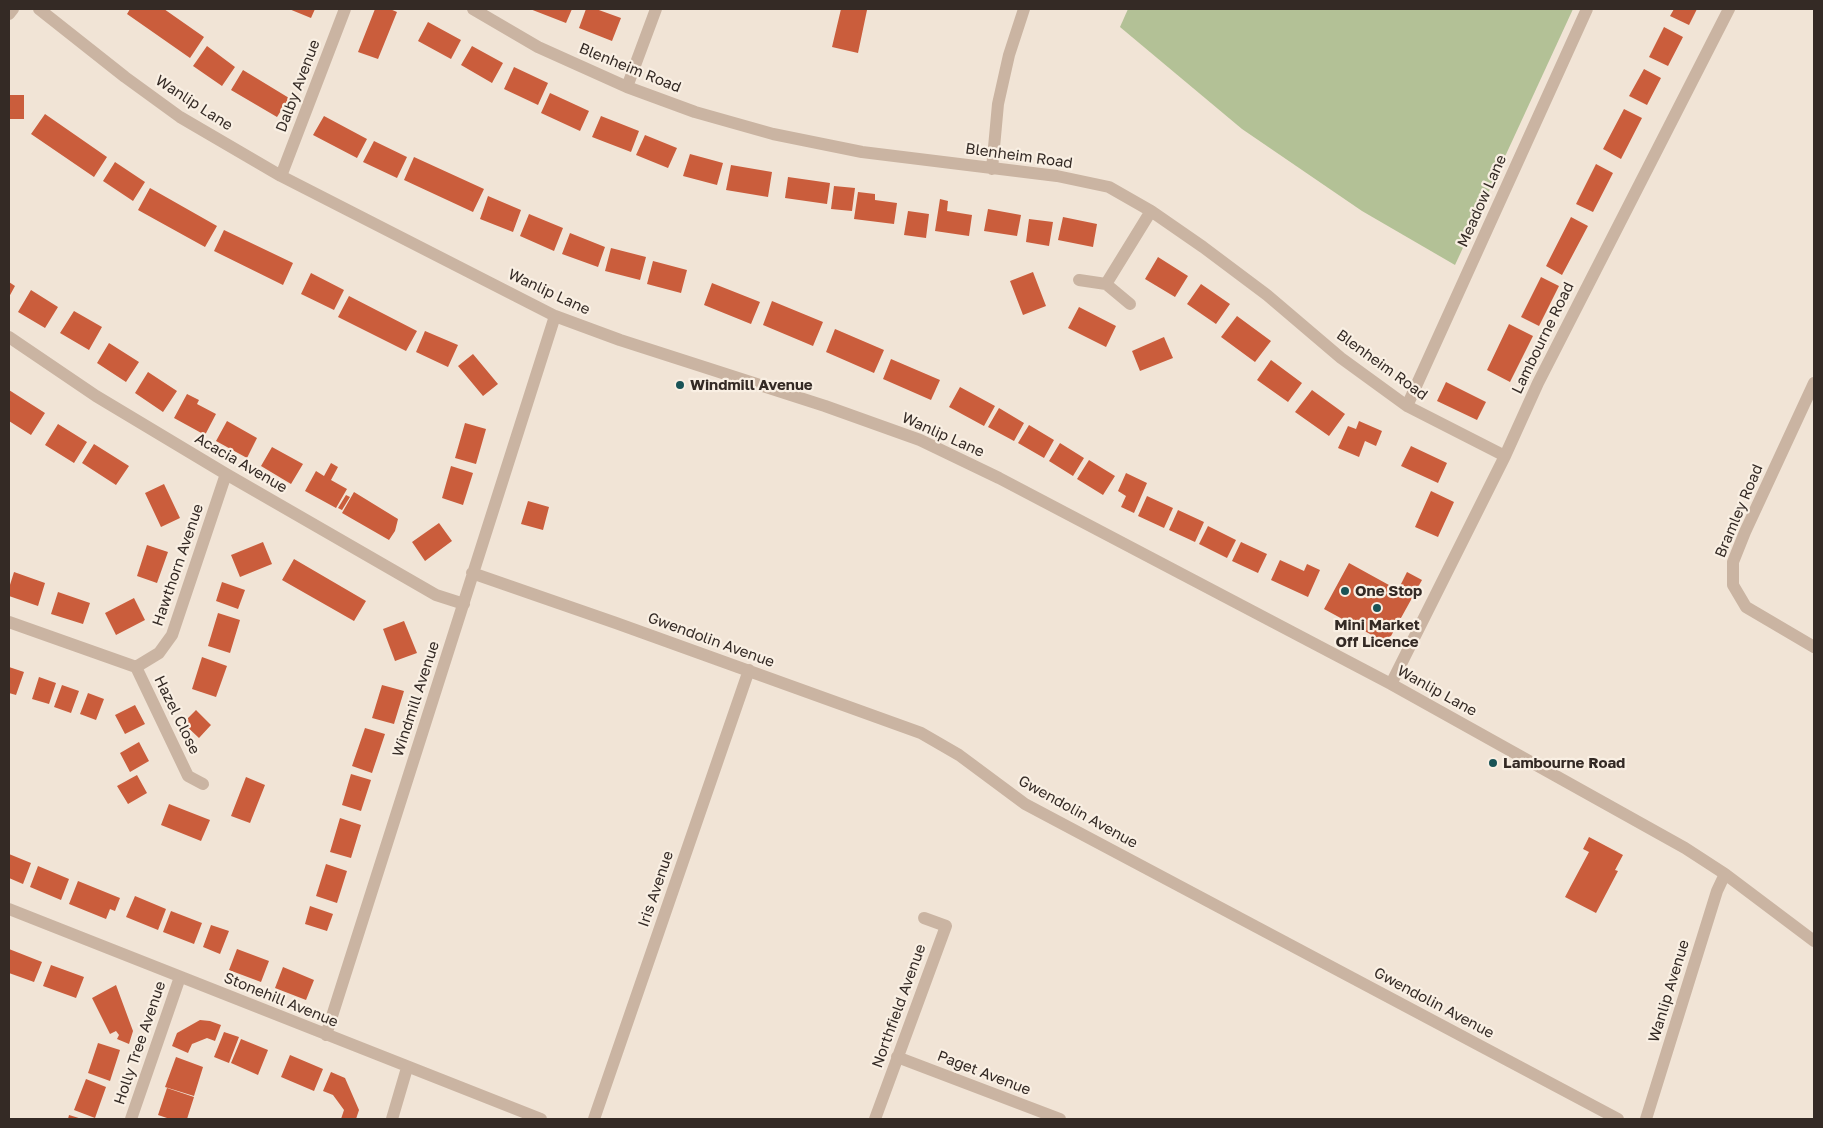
<!DOCTYPE html>
<html>
<head>
<meta charset="utf-8">
<style>
  body { margin:0 }
  #map { position:relative; width:1823px; height:1128px; overflow:hidden; background:#f1e4d6; font-family:"Golos Text",sans-serif }
  canvas { display:block }
  .frame { position:absolute; inset:0; border:10px solid #342a25; pointer-events:none }
</style>
</head>
<body>
<div id="map">
<canvas width="1823" height="1128"></canvas>
<div class="frame"></div>
</div>
<script>
const ctx = document.querySelector('canvas').getContext('2d');
ctx.lineJoin = 'round';
function paint(path, color) {
  ctx.fillStyle = color;
  ctx.fill(path, 'evenodd');
}
function toPath(rows) {
  const path = new Path2D();
  for (const r of rows) {
    path.moveTo(r[0], r[1]);
    for (let i = 2; i < r.length; i += 2) path.lineTo(r[i], r[i + 1]);
  }
  return path;
}
function strokePath(path, color, width, dash) {
  ctx.strokeStyle = color;
  ctx.lineWidth = width;
  ctx.lineCap = dash ? 'butt' : 'round';
  ctx.setLineDash(dash || []);
  ctx.stroke(path);
}
function label(font, color, halo, rows, align = 'center') {
  ctx.font = font + ' "Golos Text",sans-serif';
  ctx.lineWidth = 4.5;
  ctx.setLineDash([]);
  ctx.textBaseline = 'middle';
  ctx.strokeStyle = halo;
  ctx.fillStyle = color;
  for (const [text, x, y, turn = 0] of rows) {
    ctx.save();
    ctx.translate(x, y);
    ctx.rotate((+turn || 0) * Math.PI / 180);
    ctx.textAlign = isNaN(turn) ? turn : align;
    if (halo) ctx.strokeText(text, 0, 0);
    ctx.fillText(text, 0, 0);
    ctx.restore();
  }
}
const green = toPath([
  [1128,9,1573,9,1455,265,1362,211,1242,129,1120,27]
]);
const building = toPath([
  [130,9,164,9,204,37,190,58,127,14],
  [289,9,315,9,311,18],
  [375,9,390,9,397,12,378,59,358,52],
  [530,9,572,9,566,23],
  [586,9,596,9,621,18,612,41,579,28],
  [841,9,867,10,858,53,832,47],
  [1674,9,1697,9,1689,25,1670,16],
  [428,22,461,40,451,59,418,41],
  [1664,27,1683,37,1668,66,1649,57],
  [207,46,235,67,222,86,193,66],
  [472,46,503,63,492,83,461,65],
  [514,67,548,83,538,105,504,89],
  [1644,69,1661,78,1647,105,1629,96],
  [243,70,289,98,277,117,231,90],
  [550,93,589,111,580,131,541,113],
  [9,95,24,95,24,119,9,119],
  [1624,109,1642,118,1621,159,1603,149],
  [45,114,107,157,94,177,31,134],
  [324,116,367,139,357,158,313,135],
  [601,116,639,131,631,152,592,137],
  [645,135,677,148,668,168,636,155],
  [374,141,407,157,397,178,363,162],
  [690,154,723,163,717,185,683,176],
  [414,157,484,189,473,212,404,180],
  [115,162,145,182,133,201,103,181],
  [1596,164,1613,173,1593,212,1576,204],
  [731,165,772,172,768,197,726,190],
  [788,177,830,183,827,204,785,198],
  [834,186,855,188,852,211,831,209],
  [150,188,217,226,205,247,138,210],
  [858,192,875,194,875,200,897,203,894,224,854,219],
  [488,196,521,210,513,232,480,219],
  [940,199,948,201,947,211,972,215,969,236,935,231],
  [988,209,1021,215,1017,236,984,231],
  [908,211,929,214,926,238,904,235],
  [529,214,563,228,554,251,520,236],
  [1063,217,1097,224,1093,247,1058,240],
  [1571,217,1588,226,1562,275,1546,266],
  [1029,219,1053,222,1049,246,1026,242],
  [224,230,293,263,283,285,214,251],
  [570,233,605,247,598,267,562,254],
  [611,248,646,257,640,280,605,271],
  [1158,257,1188,276,1175,297,1145,279],
  [653,261,687,270,681,293,647,284],
  [1033,272,1046,306,1023,315,1010,281],
  [311,273,344,290,334,310,301,294],
  [1541,277,1559,286,1539,326,1521,317],
  [9,282,15,286,9,297],
  [712,283,760,302,751,324,704,305],
  [1201,284,1230,304,1216,324,1187,304],
  [31,290,58,307,45,328,18,312],
  [349,296,417,331,406,351,338,317],
  [772,301,823,322,813,346,763,325],
  [1079,307,1116,326,1106,347,1068,328],
  [74,311,102,327,89,350,60,333],
  [1237,316,1271,341,1255,362,1221,337],
  [1509,324,1533,336,1510,382,1487,370],
  [835,329,884,350,874,373,826,352],
  [425,331,458,345,448,367,416,352],
  [1164,337,1173,358,1140,371,1132,351],
  [109,343,139,362,126,382,97,363],
  [473,354,498,384,483,396,458,366],
  [891,359,940,380,931,400,883,379],
  [1271,360,1302,383,1288,402,1257,380],
  [148,372,177,391,163,412,135,393],
  [1446,382,1486,402,1477,420,1437,401],
  [960,387,995,406,984,426,949,407],
  [9,390,45,413,31,435,9,421],
  [1312,390,1345,414,1329,436,1295,412],
  [187,394,199,400,197,404,216,414,205,435,174,418],
  [999,408,1024,423,1014,441,988,427],
  [227,421,257,438,247,458,216,441],
  [1359,421,1382,431,1376,446,1365,441,1359,457,1338,448,1348,426,1356,429],
  [465,423,486,429,476,464,455,458],
  [58,424,87,442,74,463,45,445],
  [1029,425,1054,440,1044,458,1018,443],
  [1060,443,1084,458,1073,476,1049,461],
  [94,444,129,466,116,485,82,463],
  [1411,446,1447,463,1438,483,1401,466],
  [272,447,303,464,291,484,261,466],
  [1089,460,1115,476,1103,495,1077,479],
  [331,463,338,467,331,480,347,489,336,508,305,491,316,471,324,476],
  [451,466,473,473,463,505,442,498],
  [1126,473,1147,483,1134,513,1121,507,1126,496,1118,491],
  [164,484,180,518,161,527,145,493],
  [1431,491,1454,502,1438,537,1415,527],
  [354,492,398,519,395,531,389,540,342,513],
  [346,495,350,497,342,510,338,508],
  [1147,496,1173,508,1164,528,1138,516],
  [528,501,549,507,543,530,521,524],
  [1178,510,1204,522,1195,542,1169,530],
  [439,523,452,541,425,561,412,542],
  [1208,526,1236,540,1227,558,1199,544],
  [263,542,272,564,240,577,231,555],
  [1241,542,1267,554,1258,573,1232,561],
  [147,545,168,552,157,583,137,576],
  [294,559,366,601,354,621,282,580],
  [1280,560,1304,571,1307,564,1320,570,1308,597,1271,580],
  [1349,563,1398,590,1407,572,1422,580,1391,636,1381,640,1324,609],
  [14,572,45,583,38,606,9,596,9,588],
  [222,582,245,590,238,609,216,601],
  [58,592,90,603,83,624,51,614],
  [134,598,145,620,116,635,105,613],
  [218,613,240,620,230,653,208,646],
  [404,621,417,653,395,661,383,629],
  [202,657,227,666,216,697,192,689],
  [9,667,24,672,16,695,9,693],
  [39,677,56,683,49,704,32,699],
  [62,685,79,691,71,713,54,707],
  [382,685,404,691,394,724,372,718],
  [88,693,104,699,96,720,80,714],
  [135,705,145,724,125,734,115,715],
  [196,710,211,725,199,738,183,723],
  [365,728,385,734,372,773,352,766],
  [139,742,149,761,130,772,120,753],
  [351,774,371,780,361,811,342,805],
  [137,775,147,793,128,804,117,786],
  [246,777,265,785,250,823,231,816],
  [169,804,210,820,201,841,161,825],
  [340,818,361,825,351,858,330,852],
  [1589,837,1623,855,1615,870,1618,871,1596,913,1565,897,1589,852,1583,849],
  [9,854,31,863,23,884,9,878],
  [326,864,347,871,337,903,316,896],
  [38,866,69,879,61,900,30,887],
  [78,881,120,898,115,911,110,909,106,919,69,904],
  [135,896,166,909,158,930,126,917],
  [310,906,333,914,327,931,305,924],
  [171,911,202,923,194,944,163,932],
  [211,925,229,931,220,954,203,947],
  [9,949,42,962,34,982,9,973],
  [237,949,269,961,261,982,229,970],
  [51,965,84,977,76,998,43,986],
  [283,967,314,980,306,1000,275,988],
  [116,985,133,1031,129,1044,117,1039,119,1035,116,1031,110,1034,92,998],
  [200,1020,210,1021,221,1025,215,1041,207,1038,192,1044,188,1053,172,1046,177,1033],
  [224,1032,239,1037,229,1063,214,1057],
  [241,1039,268,1050,258,1075,231,1063],
  [98,1043,120,1050,110,1081,88,1073],
  [290,1055,323,1069,314,1091,281,1077],
  [176,1057,203,1067,194,1096,165,1087],
  [331,1072,345,1078,359,1110,356,1119,341,1119,344,1110,333,1095,323,1091],
  [86,1079,106,1087,95,1118,74,1110],
  [167,1088,194,1097,187,1119,170,1119,158,1115],
  [69,1115,82,1119,68,1119]
]);
const minor = toPath([
  [39,9,125,77,180,117,281,176,555,316,620,340,825,406,920,440,999,478,1391,684,1685,848,1725,874,1814,941],
  [473,9,538,47,627,87,695,112,773,134,862,152,1057,176,1109,187,1151,211,1203,247,1267,295,1341,358,1407,406,1505,456],
  [9,14,13,9],
  [627,87,656,9],
  [992,169,998,104,1009,55,1024,9],
  [281,176,345,9],
  [1079,280,1106,284,1151,211],
  [1106,284,1130,304],
  [9,337,96,396,226,474,436,595,464,604],
  [1814,383,1745,532,1733,562,1733,585,1746,607,1814,647],
  [1407,406,1587,9],
  [472,573,616,623,921,733,959,755,1025,804,1618,1119],
  [9,622,136,667,159,653,172,635,226,474],
  [136,667,188,776,203,784],
  [1391,684,1505,456,1538,383,1729,9],
  [9,909,541,1119],
  [326,1035,555,316],
  [897,1057,1060,1119],
  [131,1119,180,977],
  [392,1119,407,1068],
  [594,1119,749,670],
  [875,1119,946,926,924,918],
  [1646,1119,1717,891,1725,874]
]);
const markers = [
  [680,385,5,"#195356"],
  [1345,591,5,"#195356"],
  [1377,608,5,"#195356"],
  [1493,763,5,"#195356"]
];
const streetNames = [
  ["Blenheim Road",630,68,22],
  ["Dalby Avenue",298,86,-69],
  ["Wanlip Lane",194,103,33],
  ["Blenheim Road",1019,156,8],
  ["Meadow Lane",1482,201,-66],
  ["Wanlip Lane",549,292,25],
  ["Lambourne Road",1543,338,-64],
  ["Blenheim Road",1382,365,36],
  ["Wanlip Lane",943,435,24],
  ["Acacia Avenue",241,463,30],
  ["Bramley Road",1739,511,-67],
  ["Hawthorn Avenue",178,565,-71],
  ["Gwendolin Avenue",711,640,20],
  ["Wanlip Lane",1437,691,29],
  ["Windmill Avenue",416,699,-72],
  ["Hazel Close",177,715,64],
  ["Gwendolin Avenue",1078,812,29],
  ["Iris Avenue",656,889,-71],
  ["Wanlip Avenue",1669,991,-73],
  ["Stonehill Avenue",281,1000,22],
  ["Gwendolin Avenue",1434,1003,28],
  ["Northfield Avenue",899,1006,-70],
  ["Holly Tree Avenue",140,1043,-71],
  ["Paget Avenue",984,1073,21]
];
const poiNames = [
  ["Windmill Avenue",690,385],
  ["One Stop",1355,591],
  ["Mini Market",1377,625,"center"],
  ["Off Licence",1377,642,"center"],
  ["Lambourne Road",1503,763]
];
paint(green, '#b3c196');
paint(building, '#ca5d3c');
strokePath(minor, '#cab4a2', 12);
for (const [x, y, r, color] of markers) {
  const dot = new Path2D();
  dot.arc(x, y, r, 0, 2 * Math.PI);
  ctx.fillStyle = color;
  ctx.fill(dot);
  strokePath(dot, '#f9efe3', 2);
}
label('15px', '#342a25', '#f9efe3', streetNames);
label('bold 15px', '#342a25', '#f9efe3', poiNames, 'left');
</script>
</body>
</html>
